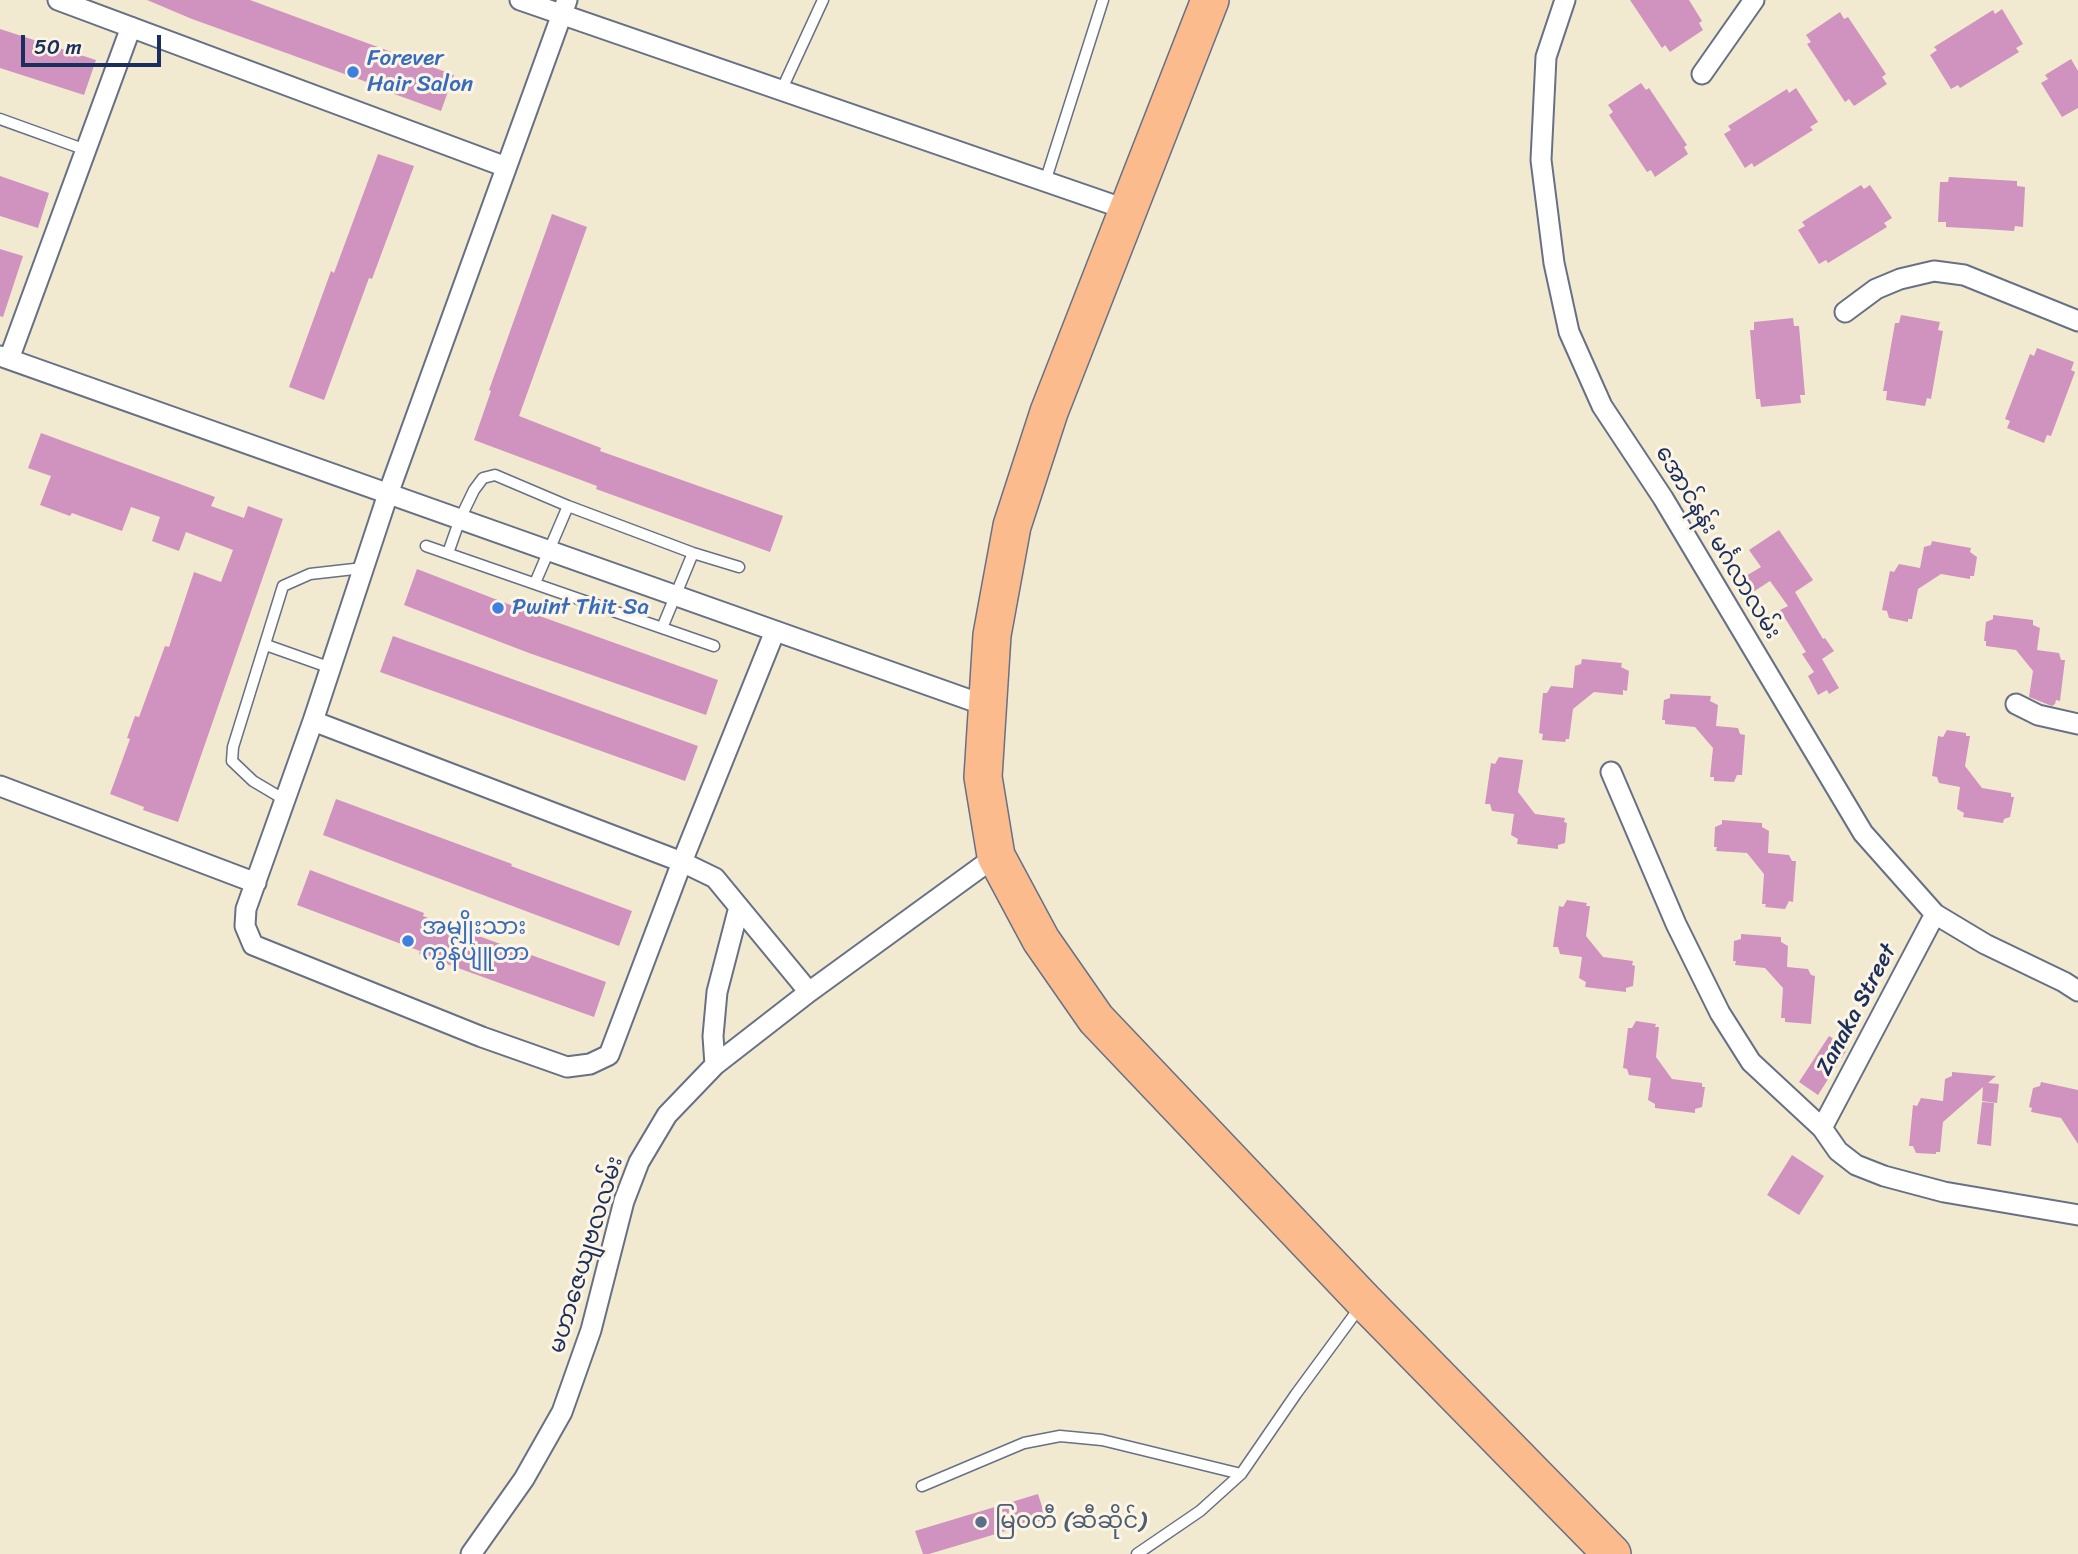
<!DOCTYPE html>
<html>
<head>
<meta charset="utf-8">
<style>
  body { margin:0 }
  #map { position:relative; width:2078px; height:1554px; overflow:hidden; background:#f2ead0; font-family:Sriracha,sans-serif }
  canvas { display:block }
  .scale { position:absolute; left:21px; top:35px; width:140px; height:32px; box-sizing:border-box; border:4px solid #1b2f5e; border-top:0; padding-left:9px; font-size:21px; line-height:24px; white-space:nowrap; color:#1b2f5e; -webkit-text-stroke:5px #fcf5e5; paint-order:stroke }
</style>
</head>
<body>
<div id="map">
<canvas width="2078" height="1554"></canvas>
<div class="scale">50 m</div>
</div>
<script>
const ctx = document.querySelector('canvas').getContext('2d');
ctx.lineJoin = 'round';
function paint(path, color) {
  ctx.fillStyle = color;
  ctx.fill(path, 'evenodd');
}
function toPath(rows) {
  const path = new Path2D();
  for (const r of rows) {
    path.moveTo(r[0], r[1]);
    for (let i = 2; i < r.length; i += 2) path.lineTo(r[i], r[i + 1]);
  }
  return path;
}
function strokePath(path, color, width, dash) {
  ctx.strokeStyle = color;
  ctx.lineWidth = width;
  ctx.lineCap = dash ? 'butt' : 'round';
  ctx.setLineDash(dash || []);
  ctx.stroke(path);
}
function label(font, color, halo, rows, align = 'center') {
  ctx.font = font + ' Sriracha,"Noto Sans Myanmar",sans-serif';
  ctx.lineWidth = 6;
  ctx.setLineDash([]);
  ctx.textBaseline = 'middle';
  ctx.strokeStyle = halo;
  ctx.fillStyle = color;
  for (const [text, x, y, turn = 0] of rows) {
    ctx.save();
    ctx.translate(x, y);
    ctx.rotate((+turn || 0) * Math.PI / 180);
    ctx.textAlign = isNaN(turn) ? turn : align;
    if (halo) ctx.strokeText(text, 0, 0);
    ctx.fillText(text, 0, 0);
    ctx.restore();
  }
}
const building = toPath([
  [147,0,250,0,454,75,441,111,375,87,375,85,192,19],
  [1630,0,1689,0,1702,21,1699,23,1703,30,1670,52,1665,45,1662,48],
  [2002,9,2023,44,2016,48,2019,52,1960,88,1958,85,1951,89,1930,55,1937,50,1934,47,1993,10,1995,14],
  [1840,12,1844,19,1848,17,1886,74,1882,77,1887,84,1854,106,1849,99,1845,102,1807,44,1811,42,1806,35],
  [0,29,96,60,84,95,0,68],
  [2071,59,2078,71,2078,108,2062,117,2041,83,2048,79,2045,75],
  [1641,83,1646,90,1649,88,1687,145,1684,147,1688,154,1655,177,1651,170,1647,172,1609,115,1613,112,1608,105],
  [1796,88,1818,122,1810,127,1813,130,1754,167,1752,163,1745,168,1724,134,1731,130,1728,126,1787,89,1789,93],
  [378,154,414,166,372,279,369,278,324,400,289,387,331,271,334,273],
  [0,176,49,193,38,228,0,216],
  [1949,177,2017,181,2017,186,2025,187,2023,227,2015,226,2014,231,1984,229,1946,227,1946,222,1938,222,1940,182,1948,182],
  [1861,185,1864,189,1870,185,1892,218,1884,223,1887,227,1828,263,1826,260,1819,264,1798,230,1805,226,1802,222],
  [552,214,587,227,519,416,601,448,600,451,783,516,770,552,596,489,597,486,474,440,491,391,489,390],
  [0,249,23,256,3,317,0,316],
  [1901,315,1940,322,1938,330,1943,331,1931,399,1927,398,1925,406,1886,400,1887,391,1883,391,1895,323,1899,323],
  [1793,318,1794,326,1799,326,1805,395,1800,395,1801,403,1761,407,1760,399,1756,399,1750,330,1754,330,1754,322],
  [2037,348,2074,362,2071,370,2075,372,2051,436,2047,435,2044,443,2007,428,2010,421,2005,419,2030,354,2034,356],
  [41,433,215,497,211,506,244,518,248,506,283,519,178,822,143,810,144,807,110,794,130,739,127,738,135,716,139,717,165,646,169,647,194,572,221,582,233,550,186,532,179,551,152,541,160,517,131,507,122,531,72,513,70,516,40,505,51,476,28,468],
  [1779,530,1813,580,1795,592,1823,639,1825,638,1834,651,1822,659,1839,688,1829,694,1827,690,1818,695,1808,676,1814,672,1802,654,1806,652,1780,610,1788,606,1770,581,1753,592,1744,577,1761,567,1749,550],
  [1932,541,1971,548,1970,552,1977,557,1974,576,1970,576,1970,579,1941,574,1918,589,1912,619,1908,619,1908,622,1889,618,1887,611,1882,610,1890,571,1894,572,1899,564,1920,568,1924,547,1931,545],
  [417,569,534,614,718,680,706,715,529,653,404,605],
  [1993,615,2033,620,2033,625,2040,628,2037,650,2059,653,2061,660,2065,660,2060,701,2056,700,2055,704,2052,706,2029,697,2033,671,2016,650,1986,646,1986,641,1984,641,1986,622,1993,619],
  [393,636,698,746,685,781,380,672],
  [1582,659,1622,663,1621,667,1629,671,1627,691,1623,690,1623,695,1594,692,1573,709,1569,739,1566,739,1565,742,1542,740,1543,734,1539,733,1543,693,1547,693,1551,686,1573,688,1575,666,1581,664],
  [1670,694,1711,696,1710,701,1718,705,1716,726,1738,728,1740,734,1745,735,1742,775,1737,775,1734,782,1714,781,1714,777,1710,777,1713,748,1695,727,1665,724,1665,720,1662,720,1664,700,1670,698],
  [1947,730,1966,733,1966,736,1970,736,1965,766,1982,788,2011,793,2011,797,2014,797,2010,817,2004,819,2003,823,1963,817,1964,813,1957,809,1960,787,1939,783,1937,777,1932,776,1938,736,1943,737],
  [1499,757,1523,760,1518,792,1535,814,1565,818,1564,822,1567,823,1565,843,1558,845,1558,849,1517,844,1518,839,1511,835,1514,814,1492,811,1490,804,1485,804,1491,763,1495,764],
  [336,799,512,864,511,866,632,911,619,946,323,835],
  [1722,820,1762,823,1762,827,1769,831,1768,853,1789,855,1792,861,1796,861,1793,902,1789,901,1785,909,1765,907,1766,904,1762,904,1764,874,1747,853,1716,851,1717,847,1714,847,1715,827,1722,824],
  [310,870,424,913,423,916,606,982,594,1017,419,954,420,951,297,905],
  [1567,900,1587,903,1586,906,1590,906,1586,936,1603,957,1633,961,1632,965,1635,966,1633,986,1626,988,1626,992,1585,987,1586,982,1579,978,1582,957,1560,954,1558,947,1553,947,1559,906,1563,907],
  [1741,934,1781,937,1781,942,1788,946,1787,967,1808,969,1811,975,1815,976,1811,1024,1785,1022,1785,1018,1781,1018,1783,988,1765,968,1735,965,1736,961,1733,961,1734,941,1741,939],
  [1636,1021,1656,1024,1655,1027,1659,1027,1656,1057,1672,1079,1702,1083,1702,1087,1705,1087,1702,1107,1695,1109,1695,1113,1655,1108,1655,1104,1648,1100,1651,1078,1629,1075,1627,1069,1623,1068,1628,1028,1632,1028],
  [1829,1036,1848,1048,1818,1095,1799,1082],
  [1952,1072,1996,1076,1988,1083,1999,1084,1997,1103,1982,1101,1983,1087,1943,1122,1940,1152,1936,1152,1936,1154,1916,1153,1913,1146,1909,1146,1913,1105,1917,1106,1921,1098,1943,1101,1945,1079,1952,1076],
  [2041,1082,2078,1090,2078,1144,2061,1118,2031,1112,2032,1108,2029,1107,2033,1088,2040,1086],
  [1982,1102,1994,1103,1991,1146,1977,1144],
  [1792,1155,1824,1176,1799,1215,1767,1195],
  [1038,1494,1046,1519,929,1554,923,1554,915,1531]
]);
const lane = toPath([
  [781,91,823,0],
  [0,119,86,150],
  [1045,182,1103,0],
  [426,546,714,646],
  [448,553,460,519,474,490,483,478,495,475,568,506,693,553,739,567],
  [535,583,568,506],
  [662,628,693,553],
  [266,645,331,668],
  [285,800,253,781,232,761,233,747,283,586,310,574,363,568],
  [922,1486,1024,1443,1060,1436,1102,1440,1241,1474],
  [1137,1554,1200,1511,1241,1474,1296,1394,1360,1307]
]);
const street = toPath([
  [58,0,506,167],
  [520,0,1128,210],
  [567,0,388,494,313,721,246,909,245,926,253,945,482,1037,567,1067,590,1064,609,1055,682,862,775,631],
  [1565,0,1546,57,1541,160,1554,263,1569,332,1602,406,1663,498,1863,833,1935,914,1985,944,2064,982,2078,991],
  [1702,74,1754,0],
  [1845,312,1876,289,1900,279,1934,271,1964,275,2078,321],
  [0,356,987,706],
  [9,359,131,27],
  [2016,704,2038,715,2078,724],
  [313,721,682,862,715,878,809,992],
  [1611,772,1676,924,1720,1013,1751,1062,1822,1128,1838,1151,1856,1165,1884,1176,1944,1192,2078,1215],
  [0,786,256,883],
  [715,1065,713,1036,717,992,739,907],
  [1822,1128,1935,914],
  [471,1554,524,1479,562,1412,591,1330,624,1201,639,1162,667,1115,715,1065,809,992,996,856]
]);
const highway = toPath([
  [1210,0,1049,412,1012,526,992,635,983,777,996,856,1041,940,1096,1019,1364,1301,1612,1554]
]);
const markers = [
  [353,72,7,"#3f7fe0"],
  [498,608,7,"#3f7fe0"],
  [408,941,7,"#3f7fe0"],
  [981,1522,7,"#5c6f8a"]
];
const shopNames = [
  ["Forever",367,59],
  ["Hair Salon",367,85],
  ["Pwint Thit Sa",512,608],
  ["အမျိုးသား",422,928],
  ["ကွန်ပျူတာ",422,954]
];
const streetNames = [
  ["အောင်နန်း မင်္ဂလာလမ်း",1717,543,59],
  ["Zanaka Street",1857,1010,-62],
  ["မဟာဇေယျဗလလမ်း",587,1255,-73]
];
const serviceNames = [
  ["မြဝတီ (ဆီဆိုင်)",995,1522]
];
paint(building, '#d092bf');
strokePath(lane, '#667086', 13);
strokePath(street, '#667086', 23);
strokePath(highway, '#667086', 40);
strokePath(lane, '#fff', 10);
strokePath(street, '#fff', 19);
strokePath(highway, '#fbbb8d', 37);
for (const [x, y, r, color] of markers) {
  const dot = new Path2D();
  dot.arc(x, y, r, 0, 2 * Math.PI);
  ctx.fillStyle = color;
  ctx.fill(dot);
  strokePath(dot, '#fcf5e5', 2.5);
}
label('23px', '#366cbe', '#fcf5e5', shopNames, 'left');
label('23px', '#1b2f5e', '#fcf5e5', streetNames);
label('23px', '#4e5e75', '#fcf5e5', serviceNames, 'left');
</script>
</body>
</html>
